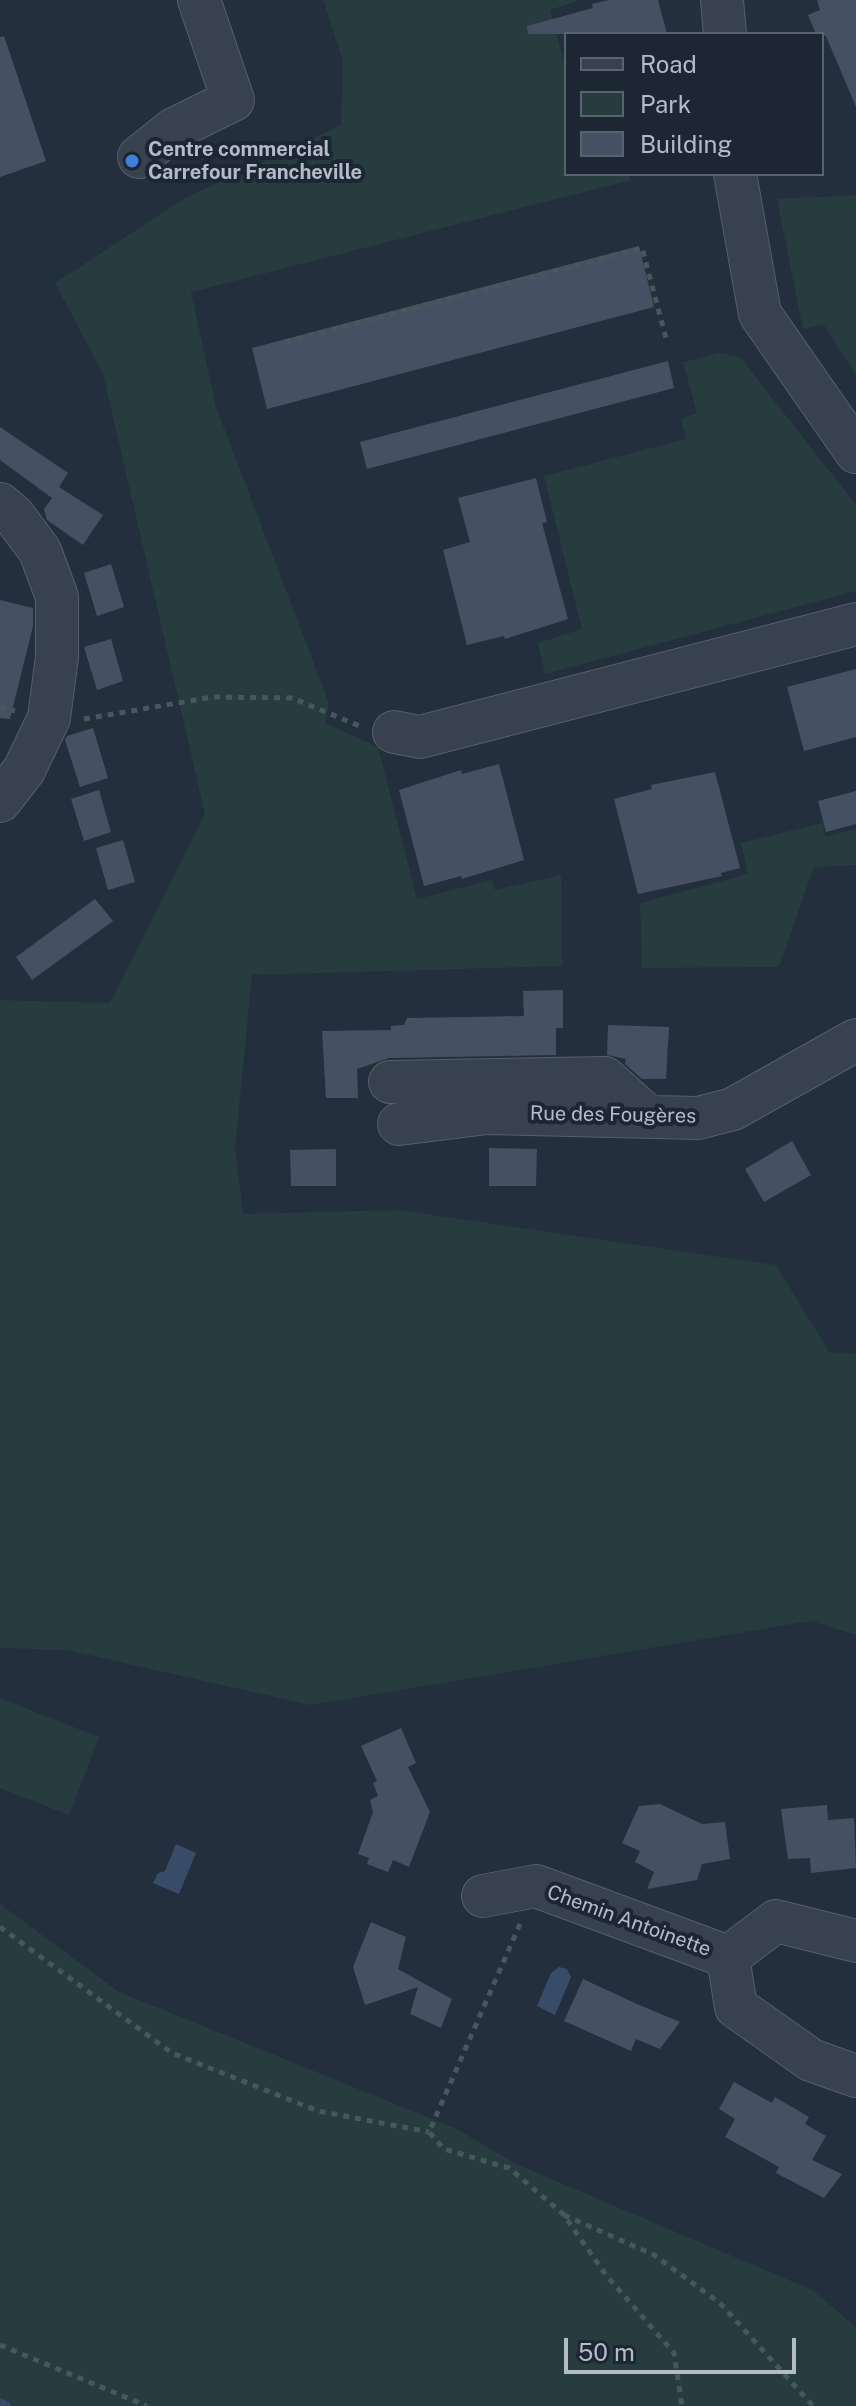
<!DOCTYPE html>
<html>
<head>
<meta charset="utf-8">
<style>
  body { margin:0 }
  #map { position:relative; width:856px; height:2406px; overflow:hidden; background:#242f3e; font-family:"Public Sans",sans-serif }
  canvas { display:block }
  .legend { position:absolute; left:564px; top:32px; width:260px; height:144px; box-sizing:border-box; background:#1d2633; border:2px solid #59626f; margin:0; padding:10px 14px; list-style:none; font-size:24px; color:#b4bcc9 }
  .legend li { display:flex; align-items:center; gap:16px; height:40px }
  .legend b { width:40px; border:2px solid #59626f }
  .scale { position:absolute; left:564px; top:2338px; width:232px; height:36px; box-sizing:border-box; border:4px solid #b4bcc9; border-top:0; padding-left:10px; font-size:24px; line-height:28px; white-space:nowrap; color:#b4bcc9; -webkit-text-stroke:6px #1d2633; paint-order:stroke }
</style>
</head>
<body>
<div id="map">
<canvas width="856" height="2406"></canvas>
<ul class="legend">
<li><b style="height:10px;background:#38414e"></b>Road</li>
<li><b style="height:22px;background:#263c3f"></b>Park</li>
<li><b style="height:22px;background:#455162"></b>Building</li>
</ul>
<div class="scale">50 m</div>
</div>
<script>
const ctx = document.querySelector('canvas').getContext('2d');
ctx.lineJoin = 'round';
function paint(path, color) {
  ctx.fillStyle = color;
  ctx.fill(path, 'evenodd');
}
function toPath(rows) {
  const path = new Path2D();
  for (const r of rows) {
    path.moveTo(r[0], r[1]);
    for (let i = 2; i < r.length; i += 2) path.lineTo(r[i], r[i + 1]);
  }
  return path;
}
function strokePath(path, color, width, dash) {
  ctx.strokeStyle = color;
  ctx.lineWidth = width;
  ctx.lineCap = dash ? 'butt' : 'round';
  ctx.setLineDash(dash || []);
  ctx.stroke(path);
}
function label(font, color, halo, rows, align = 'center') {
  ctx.font = font + ' "Public Sans",sans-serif';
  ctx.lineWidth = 8;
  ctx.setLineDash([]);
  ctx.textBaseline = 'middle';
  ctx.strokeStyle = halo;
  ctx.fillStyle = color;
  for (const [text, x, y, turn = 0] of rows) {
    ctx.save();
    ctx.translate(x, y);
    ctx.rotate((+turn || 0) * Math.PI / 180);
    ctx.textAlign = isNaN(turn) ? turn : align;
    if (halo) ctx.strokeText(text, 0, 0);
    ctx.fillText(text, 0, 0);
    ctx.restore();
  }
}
const green = toPath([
  [323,0,580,0,550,10,566,70,566,174,629,174,631,180,191,292,216,407,329,703,325,723,378,747,417,899,492,880,495,890,561,875,562,966,252,975,235,1148,243,1214,397,1210,776,1265,829,1352,856,1354,856,1635,811,1621,310,1705,67,1650,0,1648,0,1000,110,1003,205,814,103,374,55,283,185,198,341,125,343,61],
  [856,195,856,375,824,325,803,329,777,199],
  [719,353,740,357,856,505,856,591,545,674,538,643,582,629,544,476,686,439,681,419,697,413,683,362],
  [823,823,825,837,856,829,856,865,814,867,779,967,642,968,640,903,748,874,741,843],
  [0,1698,99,1737,69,1815,0,1788],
  [0,1904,119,1992,457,2129,514,2163,812,2290,856,2327,856,2406,0,2406]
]);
const water = toPath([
  [176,1844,196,1853,179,1894,153,1883,158,1873,165,1871],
  [559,1967,567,1969,571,1977,555,2015,537,2006,551,1973]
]);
const stream = toPath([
  [0,2403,6,2406]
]);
const building = toPath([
  [609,0,658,0,667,34,528,34,527,26,593,8,592,4],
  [817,0,856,0,856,107,826,36,816,34,808,15,820,10],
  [4,36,46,161,0,177,0,37],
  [639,246,654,307,267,409,252,348],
  [668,361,674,388,367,469,360,442],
  [0,427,68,473,59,487,103,515,83,545,47,520,44,509,52,498,0,460],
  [536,478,547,522,542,523,568,619,505,639,504,636,467,645,443,550,470,542,458,498],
  [111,564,124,607,97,616,84,573],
  [0,600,33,608,33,626,10,719,0,718],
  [111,639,123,681,97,690,84,647],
  [856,669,856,737,804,751,787,687],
  [93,728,108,778,80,787,65,740,67,736],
  [499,764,524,860,462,879,461,876,424,886,399,790,461,770,462,774],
  [715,772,740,868,721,873,722,876,638,894,614,799,652,789,651,785],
  [99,790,111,832,84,841,71,799],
  [856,791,856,824,826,832,818,801],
  [123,840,135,882,108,890,96,848],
  [95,899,113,921,32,980,16,957],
  [563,990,563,1028,556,1028,556,1055,389,1058,357,1069,358,1098,326,1098,322,1031,391,1030,391,1026,404,1025,407,1018,524,1016,523,991],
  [608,1025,669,1027,666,1079,642,1079,625,1064,626,1059,607,1055],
  [792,1141,811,1175,764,1202,745,1169],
  [489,1148,537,1149,536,1186,489,1186],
  [336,1149,336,1186,291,1186,290,1150],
  [401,1728,416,1763,408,1767,430,1812,409,1867,393,1860,388,1872,367,1864,369,1858,358,1854,373,1812,370,1800,378,1796,373,1783,377,1781,361,1746],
  [660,1804,702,1824,725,1822,730,1859,702,1864,697,1880,647,1889,654,1872,635,1862,640,1851,622,1843,639,1806],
  [827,1805,828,1820,854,1818,856,1868,811,1873,810,1858,788,1859,781,1809],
  [371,1922,406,1937,398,1969,452,1999,441,2028,410,2014,418,1987,365,2005,353,1967],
  [583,1979,637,2004,680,2022,660,2049,636,2039,631,2051,564,2021],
  [734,2082,772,2103,775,2097,809,2117,805,2124,826,2136,812,2160,842,2174,824,2198,776,2173,779,2167,725,2137,735,2119,719,2109]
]);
const path = toPath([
  [285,342,642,248,666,338],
  [0,707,15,711],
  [84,719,213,697,292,698,362,727],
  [520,1924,429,2132,444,2149,509,2168,563,2214,606,2275,674,2353,682,2406],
  [0,1927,172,2053,318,2111,429,2132],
  [564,2215,654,2255,720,2303,813,2406],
  [0,2345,147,2406]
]);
const minor = toPath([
  [722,0,725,34],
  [139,157,174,129,233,100,199,0],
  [735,174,760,314,856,452],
  [0,504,14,516,40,551,57,597,57,657,49,718,24,770,0,801],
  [394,732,420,737,856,624],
  [390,1082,605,1078,645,1114],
  [399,1124,487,1113,698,1118,733,1109,856,1040],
  [483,1896,536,1886,728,1957],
  [856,1941,776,1921,728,1957,736,2007,811,2060,856,2076]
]);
const markers = [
  [132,161,8,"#3f7fe0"]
];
const poiNames = [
  ["Centre commercial",148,150],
  ["Carrefour Francheville",148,173]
];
const streetNames = [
  ["Rue des Fougères",613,1115,1],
  ["Chemin Antoinette",629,1921,20]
];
paint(green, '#263c3f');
paint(water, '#394c67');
strokePath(stream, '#394c67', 9);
paint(building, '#455162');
strokePath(minor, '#565f6c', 44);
strokePath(path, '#44595c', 5, [6, 6]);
strokePath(minor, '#38414e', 42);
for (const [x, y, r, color] of markers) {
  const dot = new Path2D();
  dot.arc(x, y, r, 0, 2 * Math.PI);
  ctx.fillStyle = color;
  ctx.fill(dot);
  strokePath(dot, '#1d2633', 3);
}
label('bold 20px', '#b4bcc9', '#1d2633', poiNames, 'left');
label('20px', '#b4bcc9', '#1d2633', streetNames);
</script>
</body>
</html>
